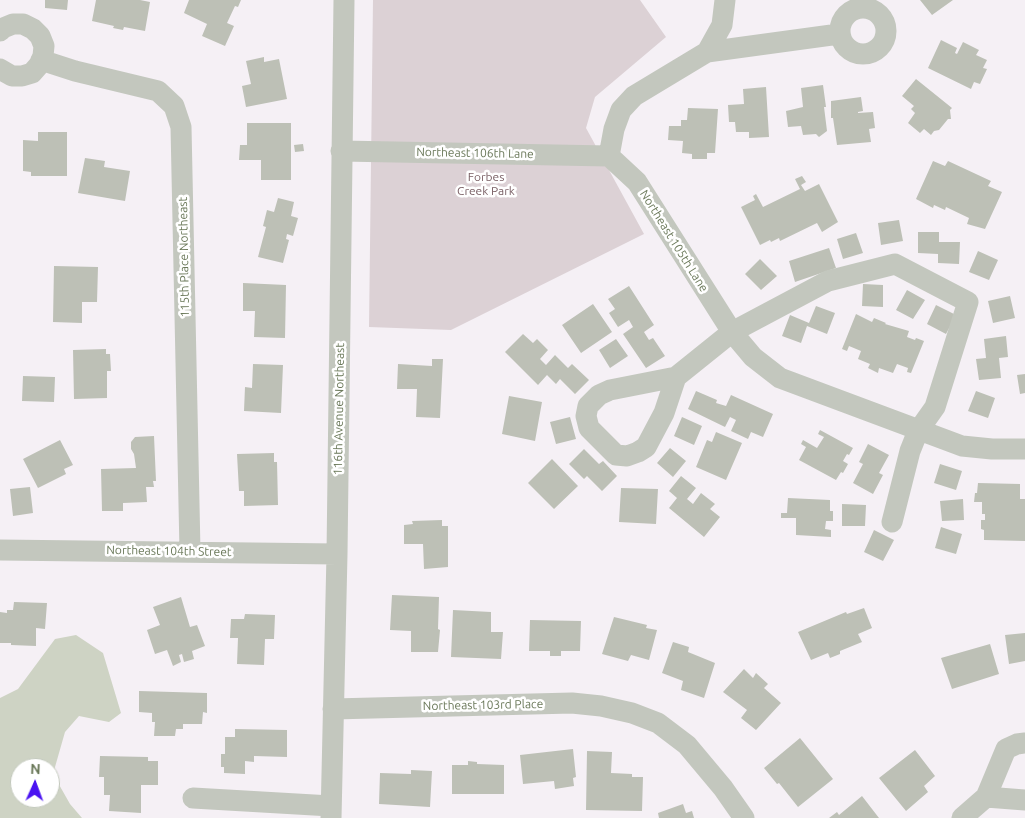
<!DOCTYPE html>
<html>
<head>
<meta charset="utf-8">
<style>
  body { margin:0 }
  #map { position:relative; width:1025px; height:818px; overflow:hidden; background:#f5f0f5; font-family:Ubuntu,sans-serif }
  canvas { display:block }
  .north { position:absolute; left:10px; top:758px; width:50px; height:50px; box-sizing:border-box; background:#fff; border:1px solid #c3c9bd; border-radius:50%; rotate:2deg; font-size:14px; font-weight:700; line-height:20px; text-align:center; color:#6a7859 }
  .north::after { content:''; display:block; margin:auto; width:18px; height:22px; background:#4a13f1; clip-path:polygon(50% 0,100% 100%,50% 72%,0 100%) }
</style>
</head>
<body>
<div id="map">
<canvas width="1025" height="818"></canvas>
<div class="north">N</div>
</div>
<script>
const ctx = document.querySelector('canvas').getContext('2d');
ctx.lineJoin = 'round';
function paint(path, color) {
  ctx.fillStyle = color;
  ctx.fill(path, 'evenodd');
}
function toPath(rows) {
  const path = new Path2D();
  for (const r of rows) {
    if (r.length === 3) {
      path.moveTo(r[0] + r[2], r[1]);
      path.arc(r[0], r[1], r[2], 0, 2 * Math.PI);
      continue;
    }
    path.moveTo(r[0], r[1]);
    for (let i = 2; i < r.length; i += 2) path.lineTo(r[i], r[i + 1]);
  }
  return path;
}
function strokePath(path, color, width, dash) {
  ctx.strokeStyle = color;
  ctx.lineWidth = width;
  ctx.lineCap = dash ? 'butt' : 'round';
  ctx.setLineDash(dash || []);
  ctx.stroke(path);
}
function label(font, color, halo, rows, align = 'center') {
  ctx.font = font + ' Ubuntu,sans-serif';
  ctx.lineWidth = 5;
  ctx.setLineDash([]);
  ctx.textBaseline = 'middle';
  ctx.strokeStyle = halo;
  ctx.fillStyle = color;
  for (const [text, x, y, turn = 0] of rows) {
    ctx.save();
    ctx.translate(x, y);
    ctx.rotate((+turn || 0) * Math.PI / 180);
    ctx.textAlign = isNaN(turn) ? turn : align;
    if (halo) ctx.strokeText(text, 0, 0);
    ctx.fillText(text, 0, 0);
    ctx.restore();
  }
}
const green = toPath([
  [373,0,640,0,666,37,595,97,586,128,644,234,451,330,369,327]
]);
const water = toPath([
  [76,635,103,653,121,713,109,722,79,716,65,732,53,774,70,804,82,818,0,818,0,698,18,689,55,639],
  [20,768,50,768,50,798,20,798]
]);
const building = toPath([
  [45,0,68,0,67,10,45,8],
  [96,0,140,0,150,2,145,31,124,27,123,30,113,28,114,26,92,21],
  [189,0,241,0,238,7,235,6,227,23,234,26,225,46,202,36,207,24,184,13],
  [920,0,953,0,932,15],
  [941,40,957,48,955,53,957,54,963,42,979,50,976,55,987,60,983,68,987,69,980,84,974,82,971,89,928,68],
  [264,57,264,62,279,59,287,99,246,107,242,86,251,84,246,61],
  [916,79,952,108,950,110,951,119,948,119,939,130,934,131,931,135,924,129,920,133,908,123,915,113,911,109,914,106,902,96],
  [823,85,826,107,824,107,827,131,819,137,816,134,803,135,801,126,788,127,786,111,803,107,801,88],
  [766,87,769,137,749,138,749,132,736,132,735,122,729,122,728,105,744,104,743,89],
  [861,97,863,111,858,112,858,113,873,112,875,128,869,129,871,142,837,145,833,118,831,118,831,101],
  [688,108,718,109,715,153,707,153,707,159,692,159,692,154,682,153,683,141,668,140,669,126,681,126,681,120,687,120],
  [247,123,291,123,291,180,261,180,261,160,239,160,240,145,247,145],
  [38,132,67,132,67,176,31,176,31,172,23,171,23,140,38,141],
  [303,144,304,151,295,152,294,145],
  [85,158,105,161,104,167,130,171,125,201,78,193],
  [933,161,945,166,948,161,991,181,988,186,1002,192,985,229,967,224,969,218,946,207,945,210,934,205,933,208,916,199],
  [802,176,806,182,801,185,805,191,819,184,838,222,822,232,817,223,780,241,779,238,771,242,770,240,760,245,741,207,755,200,753,196,756,194,763,207,800,189,795,179],
  [278,198,294,202,291,216,298,218,293,236,287,234,286,239,289,240,283,263,258,257,266,227,263,226,267,210,274,212],
  [899,220,903,241,881,245,878,223],
  [918,232,939,232,939,242,960,242,959,264,938,263,938,254,918,253],
  [856,233,863,253,843,259,837,239],
  [829,248,836,268,795,282,789,261],
  [978,251,998,260,989,280,969,272],
  [760,259,777,276,761,290,745,274],
  [54,266,98,267,97,302,82,302,82,323,53,322],
  [243,283,286,285,285,338,254,337,255,311,243,311],
  [863,284,883,285,883,307,862,306],
  [629,286,654,325,644,332,649,340,653,338,665,356,646,368,623,334,633,327,629,320,618,327,609,313,615,309,608,299],
  [907,290,925,300,913,319,896,310],
  [1010,296,1015,318,993,323,988,301],
  [593,304,612,332,581,353,562,325],
  [936,305,956,315,946,334,927,324],
  [816,306,835,313,827,334,807,326,801,343,782,336,790,315,809,323],
  [856,314,872,322,874,318,886,323,885,324,909,331,907,337,915,340,916,338,924,341,911,373,907,372,908,368,897,364,893,373,879,368,878,373,868,368,870,364,858,359,861,351,849,346,847,351,842,349],
  [523,334,533,343,537,339,548,350,540,359,546,365,555,355,568,368,572,364,589,380,575,394,560,379,556,384,547,375,538,385,505,352],
  [1006,336,1008,357,999,358,1001,378,979,380,976,359,986,358,984,339],
  [616,339,628,356,610,368,599,350],
  [106,349,106,354,110,354,111,371,107,371,107,398,74,399,73,350],
  [432,359,443,359,440,418,416,417,417,389,397,389,398,364,432,366],
  [253,364,283,365,281,413,244,411,245,387,252,388],
  [1025,374,1025,393,1020,394,1017,375],
  [23,376,55,377,54,402,22,401],
  [696,391,717,400,716,403,726,406,731,395,773,414,763,437,751,432,748,439,731,431,736,420,730,417,725,427,688,409],
  [976,391,995,398,988,418,968,411],
  [509,396,542,402,535,441,502,434],
  [570,417,576,439,556,444,550,422],
  [682,417,702,426,694,445,674,436],
  [820,430,853,448,849,455,847,454,843,461,848,464,843,473,841,472,836,480,799,460,806,447,801,444,803,440,817,448,824,437,818,434],
  [716,432,742,443,726,480,696,467,707,440,712,442],
  [154,436,156,481,153,481,154,487,146,487,147,502,123,503,123,511,102,511,101,469,136,468,134,454,131,449,131,442,135,437],
  [60,440,73,465,64,469,66,474,38,488,23,459],
  [868,444,889,455,879,473,883,475,873,494,853,483,863,464,859,462],
  [670,448,686,461,673,477,657,463],
  [584,449,599,464,603,461,617,476,602,491,587,476,584,479,569,464],
  [274,453,274,462,277,462,278,505,244,506,244,491,239,491,237,454],
  [552,459,578,486,554,509,528,483],
  [940,464,962,471,956,490,934,483],
  [681,476,696,488,687,499,693,504,701,493,715,504,710,509,720,517,704,537,669,508,677,498,669,491],
  [978,483,1020,484,1020,499,1025,499,1025,541,984,540,984,530,981,529,981,520,985,520,985,514,982,514,982,502,974,502,975,493,977,493],
  [30,487,33,513,13,516,10,489],
  [621,488,658,489,656,524,619,522],
  [788,498,830,500,830,511,833,511,833,521,826,521,825,529,831,530,831,537,796,535,796,518,781,518,781,513,787,513],
  [963,499,964,520,942,521,940,501],
  [842,504,866,505,865,526,842,526],
  [442,520,442,526,448,526,448,567,424,569,423,544,404,544,404,525,413,524,412,521],
  [941,527,962,534,956,554,935,548],
  [874,530,894,540,883,561,864,552],
  [392,595,439,597,438,629,440,630,438,652,411,652,411,631,390,630],
  [181,597,190,627,197,625,205,646,192,651,194,659,184,662,182,654,179,655,181,662,173,666,167,650,155,654,147,630,160,625,153,607],
  [14,602,47,603,45,629,36,628,36,646,11,645,11,643,0,643,0,612,7,613,7,610,13,610],
  [864,608,872,628,858,634,862,642,840,651,840,654,830,658,828,653,811,660,798,632,846,612,847,614],
  [453,610,491,612,491,632,503,632,501,659,451,657],
  [245,614,275,615,274,639,265,639,264,665,237,664,238,638,230,638,231,619,244,619],
  [614,617,647,625,646,628,657,630,649,660,631,655,628,661,602,654],
  [530,620,581,621,580,651,561,651,561,656,550,656,550,651,529,651],
  [1025,633,1025,661,1009,664,1005,635],
  [673,642,689,647,688,652,715,663,704,698,681,690,683,681,662,673],
  [990,644,999,674,952,689,941,658],
  [744,669,753,678,756,673,768,684,764,688,781,703,756,730,741,718,747,710,723,692],
  [139,691,207,693,207,713,203,712,202,724,183,724,183,729,176,729,175,736,154,736,155,722,152,722,152,713,139,712],
  [235,729,287,730,287,757,254,756,254,762,245,761,245,774,224,773,224,767,221,767,221,754,225,754,225,737,235,737],
  [800,738,833,779,798,807,779,783,777,784,764,768],
  [573,749,576,777,573,778,574,786,555,789,554,781,523,784,520,755],
  [915,750,935,776,924,786,928,792,906,811,879,778],
  [587,751,612,752,611,773,632,774,632,777,643,777,642,811,586,810],
  [100,756,148,757,148,761,158,761,158,785,141,785,141,813,109,811,110,795,104,795,104,777,99,777],
  [468,761,477,762,477,764,504,765,504,794,452,794,452,765,468,765],
  [411,770,432,771,430,807,379,804,380,773,411,774],
  [862,796,879,818,829,818,837,812,839,815],
  [683,804,686,813,692,811,694,818,659,818,658,813]
]);
const street = toPath([
  [863,31,23],
  [0,31,3,28,13,24,23,24,33,29,40,36,44,46,43,56,39,65,32,73,22,76,12,76,0,69],
  [707,52,839,34],
  [41,60,75,71,158,91,174,106,181,127,190,551],
  [341,151,609,156],
  [609,156,637,182,732,332,753,357,780,378,962,446,992,449,1025,449],
  [609,156,614,129,621,110,634,96,707,52,722,25,725,0],
  [676,377,664,413,646,447,638,452,627,456,616,455,589,428,586,416,588,406,599,395,610,390,676,377,732,332,828,281,895,264,968,302,935,407,918,431,910,451,892,522],
  [0,550,337,554],
  [333,709,572,703,601,706,632,713,658,723,687,745,723,788,744,818],
  [986,797,1025,800],
  [193,798,331,806],
  [331,818,337,554,344,0],
  [962,818,986,797,1006,749,1017,744,1025,743]
]);
const streetNames = [
  ["Northeast 106th Lane",475,153,1],
  ["Northeast 105th Lane",674,241,58],
  ["115th Place Northeast",184,257,-91],
  ["116th Avenue Northeast",339,409,-89],
  ["Northeast 104th Street",169,551,1],
  ["Northeast 103rd Place",483,705,-1]
];
const parkNames = [
  ["Forbes",486,177],
  ["Creek Park",486,191]
];
paint(green, '#dcd1d5');
paint(water, '#ced3c4');
paint(building, '#bdc0b6');
strokePath(street, '#c3c7be', 21);
label('12px', '#6a7859', '#fff', streetNames);
label('12px', '#7a6065', '#fff', parkNames);
</script>
</body>
</html>
